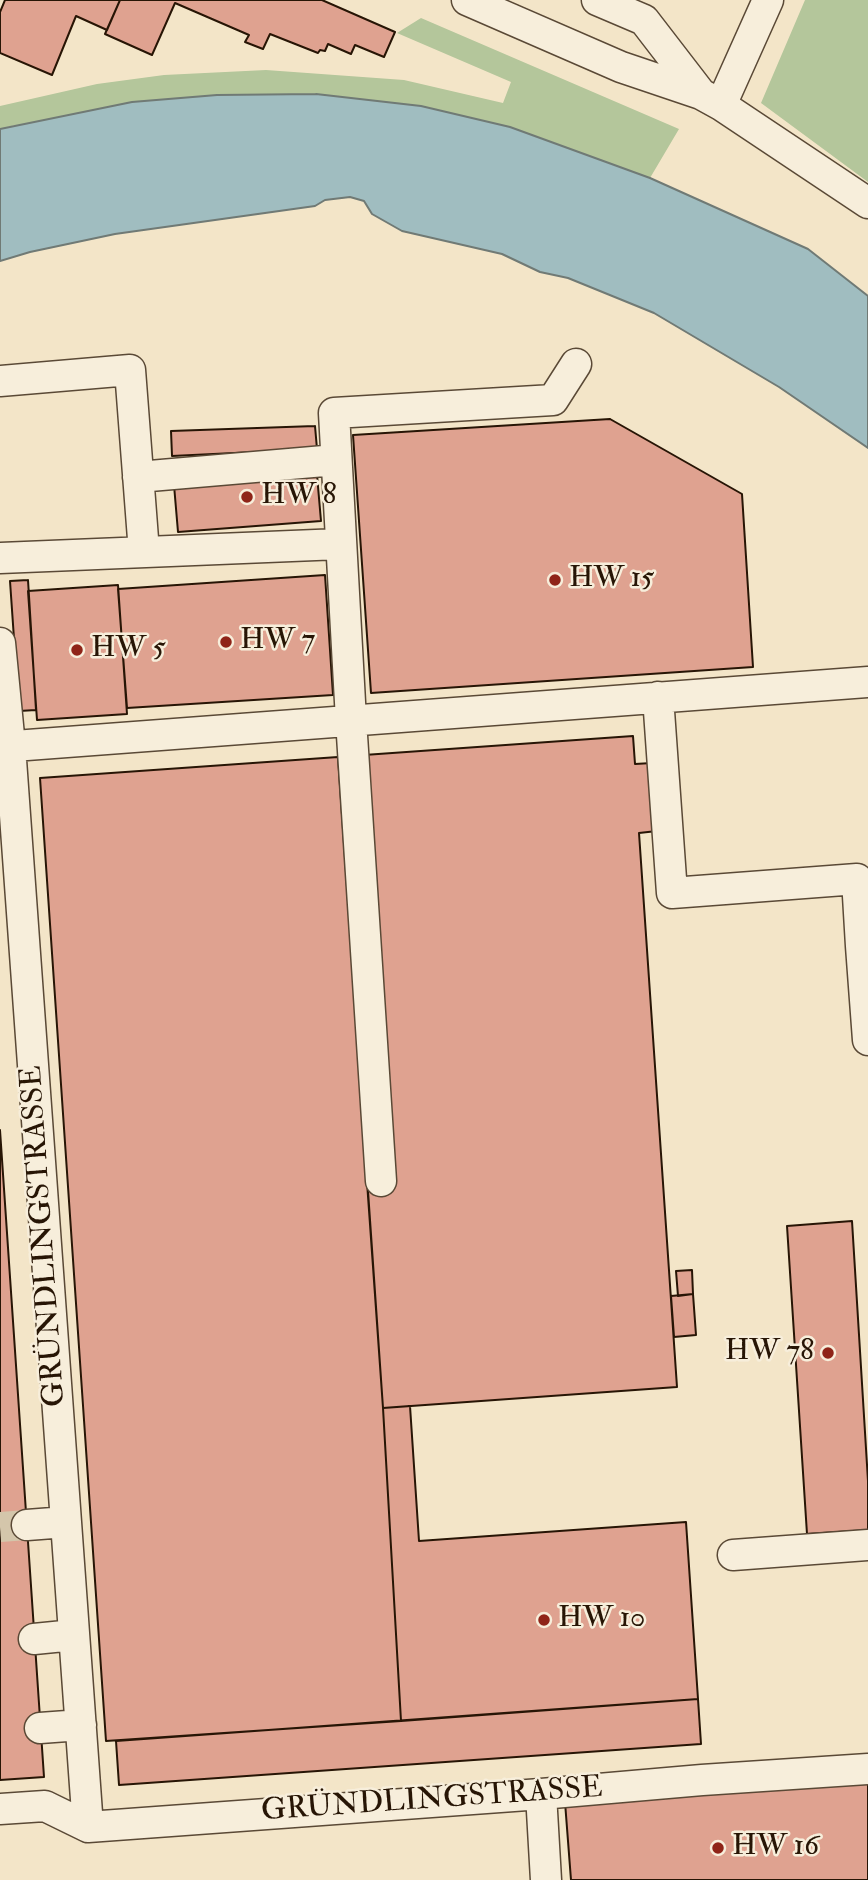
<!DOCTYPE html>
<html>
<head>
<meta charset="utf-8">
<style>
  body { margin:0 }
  canvas { display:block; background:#f3e5c8 }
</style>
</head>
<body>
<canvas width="868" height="1880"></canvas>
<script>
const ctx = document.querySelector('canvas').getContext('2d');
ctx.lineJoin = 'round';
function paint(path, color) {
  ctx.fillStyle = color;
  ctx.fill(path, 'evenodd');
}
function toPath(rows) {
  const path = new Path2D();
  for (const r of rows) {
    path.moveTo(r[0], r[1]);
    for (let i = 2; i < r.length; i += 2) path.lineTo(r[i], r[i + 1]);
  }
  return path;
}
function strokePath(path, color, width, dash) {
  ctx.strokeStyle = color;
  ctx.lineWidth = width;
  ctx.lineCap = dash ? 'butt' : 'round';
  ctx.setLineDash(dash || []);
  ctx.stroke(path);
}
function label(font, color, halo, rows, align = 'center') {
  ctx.font = font + ' "IM FELL Double Pica",serif';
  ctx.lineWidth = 5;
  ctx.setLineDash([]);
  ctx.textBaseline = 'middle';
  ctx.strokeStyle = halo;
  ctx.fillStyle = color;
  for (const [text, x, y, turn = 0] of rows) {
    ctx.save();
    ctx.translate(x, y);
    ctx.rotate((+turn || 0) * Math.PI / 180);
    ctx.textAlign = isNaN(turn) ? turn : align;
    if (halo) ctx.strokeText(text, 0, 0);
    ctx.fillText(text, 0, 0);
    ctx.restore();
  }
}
const green = toPath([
  [805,0,868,0,868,182,761,103],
  [421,18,679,129,650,178,510,127,16,125,0,129,0,106,97,84,164,75,266,70,404,80,503,103,511,82,397,33]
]);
const water = toPath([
  [316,94,421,106,510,127,650,178,808,249,868,296,868,448,779,387,654,313,568,278,540,272,502,254,402,231,372,214,364,201,350,197,325,200,315,206,115,234,30,252,0,261,0,129,132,102,217,95,316,94]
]);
const building = toPath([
  [5,0,120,0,107,30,76,16,52,75,0,53,0,12,5,0],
  [120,0,322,0,395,32,384,57,355,45,351,54,328,44,325,51,320,50,318,53,270,34,263,49,245,42,249,35,175,3,152,55,105,34,120,0],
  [610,419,742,494,753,667,371,693,353,435,610,419],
  [315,426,317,449,172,456,171,431,315,426],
  [317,475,321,521,178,532,174,485,317,475],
  [325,575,333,695,127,708,118,589,325,575],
  [28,580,36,710,19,711,10,581,28,580],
  [118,585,127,714,37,720,28,591,118,585],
  [633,736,635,764,652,763,657,831,639,833,677,1387,383,1408,367,1182,364,755,633,736],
  [338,757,383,1408,401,1721,106,1741,40,778,338,757],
  [0,1130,44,1777,0,1780,0,1130],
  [852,1221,868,1481,868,1530,807,1534,787,1226,852,1221],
  [692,1270,693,1294,678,1296,676,1271,692,1270],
  [693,1294,696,1335,674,1337,671,1296,693,1294],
  [410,1406,419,1541,686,1522,698,1699,401,1721,383,1408,410,1406],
  [698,1699,701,1744,119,1785,116,1741,698,1699],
  [868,1783,868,1880,571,1880,565,1802,868,1783]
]);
const minorTunnel = toPath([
  [0,1527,27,1525]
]);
const minor = toPath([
  [467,0,621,67,701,94,721,105,868,203],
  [597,0,644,20,701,94],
  [721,105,768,0],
  [0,381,130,370,144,552],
  [138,477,336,460],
  [0,558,340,544],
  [0,643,10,746,88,1827],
  [658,697,672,893,857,879,861,946],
  [0,747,868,682],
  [868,945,861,946,868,1040],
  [381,1181,351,720,334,413,553,400,576,364],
  [27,1525,66,1522],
  [733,1555,868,1545],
  [34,1639,74,1635],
  [40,1728,81,1725],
  [541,1794,546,1880],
  [0,1809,45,1806,88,1827,541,1794,702,1780,868,1769]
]);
const markers = [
  [247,497,7,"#8f2418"],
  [555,580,7,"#8f2418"],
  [226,642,7,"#8f2418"],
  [77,650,7,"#8f2418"],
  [828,1353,7,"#8f2418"],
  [544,1620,7,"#8f2418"],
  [718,1848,7,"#8f2418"]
];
const poiNames = [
  ["HW 8",261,497],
  ["HW 15",569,580],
  ["HW 7",240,642],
  ["HW 5",91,650],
  ["HW 78",814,1353,"right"],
  ["HW 10",558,1620],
  ["HW 16",732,1848]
];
const streetNames = [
  ["GRÜNDLINGSTRASSE",45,1236,-94],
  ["GRÜNDLINGSTRASSE",432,1801,-4]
];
paint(green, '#b4c69b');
paint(water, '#a0bdc0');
strokePath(water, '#707a75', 2);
paint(building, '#dfa290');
strokePath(building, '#271505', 2);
strokePath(minorTunnel, '#d4c6ab', 30, [30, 15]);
strokePath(minor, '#5a4936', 33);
strokePath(minor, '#f7eedb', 30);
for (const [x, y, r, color] of markers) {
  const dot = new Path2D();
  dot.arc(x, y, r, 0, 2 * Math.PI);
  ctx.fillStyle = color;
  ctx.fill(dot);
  strokePath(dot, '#f7eedb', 2.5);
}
label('30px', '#271505', '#f7eedb', poiNames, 'left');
label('30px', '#271505', '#f7eedb', streetNames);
</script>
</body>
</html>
